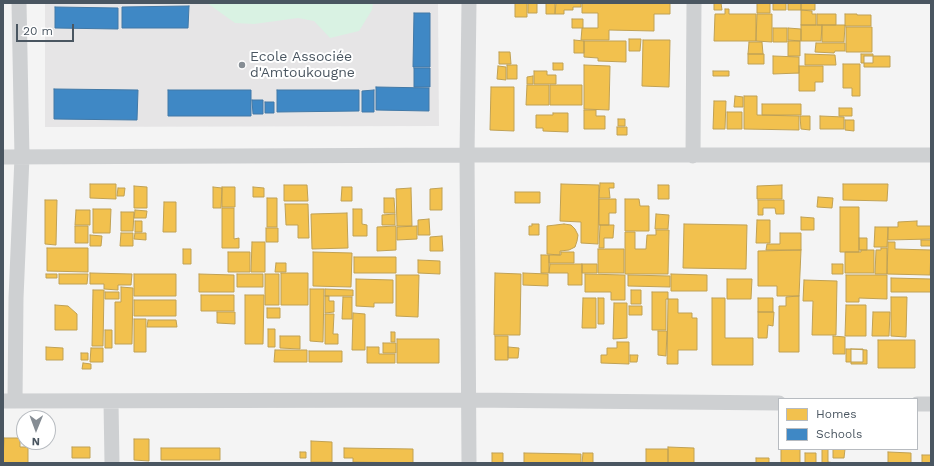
<!DOCTYPE html>
<html>
<head>
<meta charset="utf-8">
<style>
  body { margin:0 }
  #map { position:relative; width:934px; height:466px; overflow:hidden; background:#f4f4f4; font-family:"Work Sans",sans-serif }
  canvas { display:block }
  .frame { position:absolute; inset:0; border:4px solid #4a5661; pointer-events:none }
  .legend { position:absolute; left:778px; top:398px; width:140px; height:52px; box-sizing:border-box; background:#fff; border:1px solid #b7bbc0; margin:0; padding:5px 7px; list-style:none; font-size:12px; color:#4a5661 }
  .legend li { display:flex; align-items:center; gap:8px; height:20px }
  .legend b { width:20px; border:1px solid #b7bbc0 }
  .north { position:absolute; left:16px; top:410px; width:40px; height:40px; box-sizing:border-box; background:#fff; border:1px solid #b7bbc0; border-radius:50%; rotate:181deg; font-size:11px; font-weight:700; line-height:16px; text-align:center; color:#4a5661 }
  .north::after { content:''; display:block; margin:auto; width:14px; height:18px; background:#868d94; clip-path:polygon(50% 0,100% 100%,50% 72%,0 100%) }
  .scale { position:absolute; left:16px; top:24px; width:58px; height:18px; box-sizing:border-box; border:2px solid #4a5661; border-top:0; padding-left:5px; font-size:12px; line-height:14px; white-space:nowrap; color:#4a5661; -webkit-text-stroke:3px #fff; paint-order:stroke }
</style>
</head>
<body>
<div id="map">
<canvas width="934" height="466"></canvas>
<div class="frame"></div>
<ul class="legend">
<li><b style="height:11px;background:#f2c14e"></b>Homes</li>
<li><b style="height:11px;background:#3f88c5"></b>Schools</li>
</ul>
<div class="north">N</div>
<div class="scale">20 m</div>
</div>
<script>
const ctx = document.querySelector('canvas').getContext('2d');
ctx.lineJoin = 'round';
function paint(path, color) {
  ctx.fillStyle = color;
  ctx.fill(path, 'evenodd');
}
function toPath(rows) {
  const path = new Path2D();
  for (const r of rows) {
    path.moveTo(r[0], r[1]);
    for (let i = 2; i < r.length; i += 2) path.lineTo(r[i], r[i + 1]);
  }
  return path;
}
function strokePath(path, color, width, dash) {
  ctx.strokeStyle = color;
  ctx.lineWidth = width;
  ctx.lineCap = dash ? 'butt' : 'round';
  ctx.setLineDash(dash || []);
  ctx.stroke(path);
}
function label(font, color, halo, rows, align = 'center') {
  ctx.font = font + ' "Work Sans",sans-serif';
  ctx.lineWidth = 4;
  ctx.setLineDash([]);
  ctx.textBaseline = 'middle';
  ctx.strokeStyle = halo;
  ctx.fillStyle = color;
  for (const [text, x, y, turn = 0] of rows) {
    ctx.save();
    ctx.translate(x, y);
    ctx.rotate((+turn || 0) * Math.PI / 180);
    ctx.textAlign = isNaN(turn) ? turn : align;
    if (halo) ctx.strokeText(text, 0, 0);
    ctx.fillText(text, 0, 0);
    ctx.restore();
  }
}
const education = toPath([
  [45,3,438,3,439,126,45,127]
]);
const green = toPath([
  [207,3,373,3,372,10,359,31,330,38,314,21,298,18,254,24,235,23]
]);
const homes = toPath([
  [515,3,527,3,527,17,515,17,515,3],
  [528,3,537,3,537,13,528,13,528,3],
  [546,3,555,3,555,14,546,14,546,3],
  [556,3,581,3,581,7,573,7,573,10,564,10,564,14,555,14,556,3],
  [582,3,670,3,670,14,654,14,654,31,609,30,609,40,581,40,582,28,598,28,598,13,582,13,582,3],
  [714,3,721,3,722,10,714,10,714,3],
  [757,3,770,3,770,13,757,13,757,3],
  [773,3,786,3,786,10,773,10,773,3],
  [788,3,801,3,801,10,788,10,788,3],
  [801,3,815,3,815,10,801,10,801,3],
  [725,9,729,9,729,14,756,14,756,41,714,41,715,14,725,14,725,9],
  [801,10,812,11,812,14,816,14,816,25,801,25,801,10],
  [757,14,772,14,772,42,756,41,757,14],
  [817,14,836,14,836,25,817,25,817,14],
  [845,14,857,14,857,15,871,15,871,26,845,26,845,14],
  [572,19,583,19,583,28,572,28,572,19],
  [801,25,822,25,821,41,801,41,801,25],
  [822,25,845,25,844,42,822,42,822,25],
  [846,27,872,27,872,52,846,52,846,27],
  [773,28,787,28,787,42,773,42,773,28],
  [788,28,801,29,801,41,788,40,788,28],
  [629,39,641,39,640,51,629,51,629,39],
  [574,40,584,41,584,53,574,53,574,40],
  [643,40,670,40,669,87,642,86,643,40],
  [584,41,626,41,626,62,598,61,598,58,584,57,584,41],
  [788,41,800,41,800,56,788,56,788,41],
  [749,42,762,42,763,54,748,54,749,42],
  [816,43,845,43,845,51,835,51,834,53,815,52,816,43],
  [499,52,510,52,511,64,499,64,499,52],
  [748,54,764,54,764,64,748,64,748,54],
  [805,54,835,55,836,65,805,65,805,54],
  [861,54,873,54,873,63,861,63,861,54],
  [773,56,799,57,799,73,773,74,773,56],
  [864,56,890,56,890,67,864,67,864,56],
  [553,63,563,63,563,70,553,70,553,63],
  [843,64,860,64,860,96,852,96,852,88,843,88,843,64],
  [507,65,517,65,517,79,507,79,507,65],
  [584,65,610,66,609,110,584,109,584,65],
  [498,66,506,67,506,80,497,79,498,66],
  [799,66,823,66,823,82,815,82,815,91,799,91,799,66],
  [534,71,547,71,547,75,556,75,556,84,534,84,534,71],
  [713,71,729,71,729,76,713,76,713,71],
  [533,76,533,84,527,84,527,77,533,76],
  [527,85,549,85,549,105,526,105,527,85],
  [550,85,582,85,582,105,550,105,550,85],
  [491,87,514,87,514,131,490,130,491,87],
  [735,96,743,97,743,107,734,107,735,96],
  [744,96,757,96,757,115,799,116,799,130,744,129,744,96],
  [714,101,726,101,725,129,713,129,714,101],
  [762,104,801,104,801,115,762,115,762,104],
  [839,108,852,108,852,116,839,116,839,108],
  [584,110,596,110,596,116,605,116,605,129,584,129,584,110],
  [727,112,742,112,742,129,727,129,727,112],
  [553,113,568,113,568,132,543,131,543,128,536,128,536,115,553,115,553,113],
  [800,116,810,116,810,130,801,129,800,116],
  [820,116,844,117,844,129,820,129,820,116],
  [618,119,625,119,625,126,618,126,618,119],
  [845,120,854,120,854,131,845,130,845,120],
  [617,127,627,127,627,135,617,135,617,127],
  [600,183,614,183,614,188,609,188,610,198,599,198,600,183],
  [90,184,116,184,116,199,90,198,90,184],
  [561,184,599,185,598,244,581,243,581,222,560,221,561,184],
  [843,184,888,184,887,201,843,200,843,184],
  [284,185,307,185,308,201,284,201,284,185],
  [658,185,669,185,669,199,658,199,658,185],
  [782,185,782,199,757,199,757,186,782,185],
  [134,186,147,187,147,208,134,208,134,186],
  [213,187,222,188,221,208,213,208,213,187],
  [222,187,235,187,235,207,222,207,222,187],
  [253,187,264,188,264,197,253,197,253,187],
  [342,187,352,187,352,201,341,201,342,187],
  [118,188,125,188,124,196,117,196,118,188],
  [411,188,412,226,397,226,396,189,411,188],
  [442,188,442,210,430,210,430,189,442,188],
  [515,192,540,192,540,203,515,203,515,192],
  [818,197,833,198,832,208,817,207,818,197],
  [267,198,277,198,277,227,267,227,267,198],
  [384,198,394,198,395,213,384,213,384,198],
  [599,199,616,199,616,213,609,213,609,225,599,225,599,199],
  [625,199,639,199,640,206,649,206,649,231,625,231,625,199],
  [45,200,57,200,56,245,45,244,45,200],
  [758,200,784,200,784,214,776,214,775,208,763,208,763,215,758,215,758,200],
  [164,202,176,202,176,232,163,232,164,202],
  [285,204,308,204,309,238,298,238,298,225,286,225,285,204],
  [840,207,859,207,859,252,840,252,840,207],
  [222,208,234,208,234,239,239,238,239,248,222,248,222,208],
  [93,209,111,209,110,233,93,233,93,209],
  [353,209,362,209,362,224,367,225,367,236,353,236,353,209],
  [76,210,90,210,90,225,75,225,76,210],
  [135,210,147,211,146,218,134,218,135,210],
  [121,212,134,212,133,231,121,231,121,212],
  [347,213,348,248,312,249,311,214,347,213],
  [395,214,395,225,382,225,382,215,395,214],
  [656,214,669,215,668,229,655,229,656,214],
  [801,217,814,218,814,230,801,230,801,217],
  [429,219,430,235,418,235,418,220,429,219],
  [757,220,770,220,770,243,756,243,757,220],
  [135,221,142,221,142,232,135,232,135,221],
  [917,221,917,226,931,226,931,239,888,240,888,227,898,227,898,222,917,221],
  [532,224,539,224,539,235,529,235,529,226,532,226,532,224],
  [564,224,571,225,575,229,578,235,577,241,575,247,569,250,560,251,560,255,547,254,547,226,564,224],
  [684,224,747,225,746,269,683,268,684,224],
  [600,225,614,225,613,238,604,238,604,248,599,248,600,225],
  [75,226,88,226,88,243,75,243,75,226],
  [396,226,396,250,377,251,377,227,396,226],
  [417,226,417,239,397,240,397,227,417,226],
  [875,227,888,227,887,247,874,247,875,227],
  [266,228,278,228,278,242,266,242,266,228],
  [656,230,669,230,668,274,625,274,625,232,635,232,635,249,646,249,647,235,656,235,656,230],
  [121,233,133,233,133,246,120,246,121,233],
  [135,233,146,233,146,240,134,239,135,233],
  [780,233,801,233,801,250,766,250,767,244,780,244,780,233],
  [90,235,102,236,101,246,90,246,90,235],
  [442,236,443,251,430,251,430,237,442,236],
  [859,238,867,238,867,250,859,250,859,238],
  [921,240,931,240,931,246,921,246,921,240],
  [252,242,265,242,265,272,251,272,252,242],
  [888,242,895,242,895,249,931,250,930,275,887,274,888,242],
  [47,248,88,248,88,272,47,271,47,248],
  [881,248,887,248,887,274,875,274,876,250,881,250,881,248],
  [183,249,191,249,191,264,183,264,183,249],
  [598,249,624,249,624,273,598,273,598,249],
  [801,250,799,296,777,296,777,286,758,286,758,251,801,250],
  [861,250,874,250,874,273,845,273,845,252,861,252,861,250],
  [228,252,250,252,250,272,228,272,228,252],
  [313,252,352,253,351,287,313,286,313,252],
  [561,252,574,252,574,263,549,263,549,255,561,255,561,252],
  [541,255,549,255,549,273,541,273,541,255],
  [354,257,396,257,396,273,354,273,354,257],
  [418,260,440,261,440,274,418,273,418,260],
  [276,263,286,263,286,272,275,272,276,263],
  [550,264,582,264,582,285,568,285,568,273,549,273,550,264],
  [582,264,597,264,597,273,582,273,582,264],
  [832,264,843,264,843,274,832,274,832,264],
  [90,273,132,274,131,285,118,285,118,290,104,289,104,284,90,284,90,273],
  [281,273,308,273,308,305,281,305,281,273],
  [495,273,521,274,520,335,494,335,495,273],
  [523,273,548,274,548,286,523,285,523,273],
  [46,274,57,274,57,278,46,278,46,274],
  [59,274,88,274,87,284,59,284,59,274],
  [134,274,176,274,176,296,134,296,134,274],
  [199,274,234,275,234,292,199,292,199,274],
  [237,274,263,274,263,287,237,287,237,274],
  [265,274,279,274,279,305,265,305,265,274],
  [585,274,625,275,625,300,611,300,611,292,585,292,585,274],
  [671,274,707,275,707,291,671,291,671,274],
  [396,275,419,275,418,317,396,316,396,275],
  [628,275,670,276,670,287,628,286,628,275],
  [846,275,887,275,887,299,859,298,859,302,846,302,846,275],
  [891,278,931,279,931,292,891,292,891,278],
  [356,279,393,280,393,303,374,303,374,307,356,306,356,279],
  [727,279,752,279,751,299,727,299,727,279],
  [804,280,837,281,836,335,812,335,813,301,803,301,804,280],
  [121,287,133,288,132,344,115,344,115,302,121,302,121,287],
  [310,289,324,289,323,342,310,341,310,289],
  [325,289,353,290,353,296,325,296,325,289],
  [93,290,104,290,103,346,92,346,93,290],
  [631,290,641,290,641,304,631,304,631,290],
  [105,292,119,292,119,299,105,299,105,292],
  [652,292,668,292,668,299,666,299,666,330,652,330,652,292],
  [201,295,234,295,234,311,201,311,201,295],
  [245,295,264,295,263,344,245,344,245,295],
  [325,296,329,296,329,301,334,301,334,312,325,313,325,296],
  [799,296,799,352,779,352,779,306,786,306,786,297,799,296],
  [343,297,352,297,352,319,342,319,343,297],
  [891,297,907,297,906,337,891,336,891,297],
  [583,298,596,298,596,328,582,328,583,298],
  [598,298,604,298,604,324,598,324,598,298],
  [712,298,725,298,725,338,753,338,753,365,712,365,712,298],
  [758,298,773,298,773,312,758,312,758,298],
  [668,299,678,299,678,313,692,313,692,318,697,318,697,350,678,350,678,364,667,364,668,299],
  [134,300,176,300,176,316,134,316,134,300],
  [614,303,627,303,627,338,613,339,614,303],
  [55,305,68,306,77,314,77,330,55,330,55,305],
  [846,305,866,305,866,336,845,336,846,305],
  [629,306,642,306,642,315,629,315,629,306],
  [267,308,280,308,280,318,267,318,267,308],
  [217,312,235,312,235,324,217,323,217,312],
  [758,312,774,312,773,326,768,325,767,338,758,338,758,312],
  [873,312,890,312,889,336,872,336,873,312],
  [353,313,365,314,365,350,352,350,353,313],
  [325,314,334,314,333,334,338,334,338,344,325,344,325,314],
  [134,319,146,319,146,352,134,352,134,319],
  [148,320,176,320,177,327,147,327,148,320],
  [268,329,275,329,275,347,268,347,268,329],
  [105,330,112,330,112,348,105,348,105,330],
  [658,331,667,331,666,356,658,355,658,331],
  [391,332,395,332,395,342,391,342,391,332],
  [280,336,300,336,300,349,280,348,280,336],
  [495,336,508,336,508,360,495,360,495,336],
  [833,336,845,337,845,354,833,354,833,336],
  [397,339,439,339,439,363,397,363,397,339],
  [878,340,915,340,915,368,878,368,878,340],
  [617,342,629,342,629,364,601,363,601,355,607,355,607,348,617,348,617,342],
  [383,343,396,343,396,353,383,353,383,343],
  [46,347,63,348,63,360,46,360,46,347],
  [367,347,379,347,379,354,395,354,395,363,367,363,367,347],
  [508,347,519,348,518,358,508,358,508,347],
  [91,348,103,348,103,362,90,362,91,348],
  [846,349,863,349,863,362,846,362,846,349],
  [851,349,867,350,867,364,851,364,851,349],
  [275,350,307,350,307,362,274,362,275,350],
  [309,351,342,351,342,362,309,362,309,351],
  [81,353,88,353,88,360,81,360,81,353],
  [630,355,638,355,637,362,630,362,630,355],
  [83,363,91,364,91,369,82,369,83,363],
  [4,438,20,438,20,447,28,447,28,463,3,463,4,438],
  [134,439,149,439,149,461,134,460,134,439],
  [311,441,332,442,332,462,311,462,311,441],
  [72,447,90,447,90,458,72,458,72,447],
  [668,447,694,448,694,463,668,463,668,447],
  [161,448,220,448,220,460,161,460,161,448],
  [344,448,413,449,413,463,353,462,353,458,344,458,344,448],
  [646,449,668,449,668,463,646,463,646,449],
  [781,449,800,449,800,463,781,463,781,449],
  [822,449,828,449,828,462,835,463,822,463,822,449],
  [833,449,845,449,844,458,833,458,833,449],
  [300,452,306,452,306,458,300,458,300,452],
  [888,452,911,453,911,463,888,463,888,452],
  [492,453,503,453,503,463,492,463,492,453],
  [524,453,581,454,581,463,524,463,524,453],
  [583,453,593,453,593,463,582,463,583,453],
  [805,453,816,453,816,463,805,463,805,453],
  [922,455,931,455,931,463,922,463,922,455],
  [756,458,769,458,769,463,756,463,756,458]
]);
const schools = toPath([
  [189,6,188,28,122,28,122,7,189,6],
  [55,7,118,8,118,29,55,28,55,7],
  [414,13,430,13,430,67,413,67,414,13],
  [414,68,430,68,430,87,414,87,414,68],
  [376,87,429,88,429,111,376,110,376,87],
  [54,89,138,90,137,120,54,119,54,89],
  [168,90,251,90,251,116,168,116,168,90],
  [277,90,359,90,359,111,277,112,277,90],
  [374,90,374,112,362,112,362,91,374,90],
  [252,100,263,100,263,114,253,114,252,100],
  [265,102,274,102,274,113,265,113,265,102]
]);
const street = toPath([
  [469,3,467,155,469,463],
  [693,156,694,3],
  [3,157,467,155,931,155],
  [3,401,469,400,779,403],
  [15,401,16,298,22,157,19,3],
  [111,402,112,463],
  [917,404,931,404]
]);
const markers = [
  [242,65,4,"#868d94"]
];
const poiNames = [
  ["Ecole Associée",250,57],
  ["d'Amtoukougne",250,73]
];
paint(education, '#e6e5e6');
paint(green, '#d9f2e3');
paint(homes, '#f2c14e');
strokePath(homes, '#c0a154', 1);
paint(schools, '#3f88c5');
strokePath(schools, '#4279a7', 1);
strokePath(street, '#ced0d2', 15);
for (const [x, y, r, color] of markers) {
  const dot = new Path2D();
  dot.arc(x, y, r, 0, 2 * Math.PI);
  ctx.fillStyle = color;
  ctx.fill(dot);
  strokePath(dot, '#fff', 1.5);
}
label('14px', '#4a5661', '#fff', poiNames, 'left');
</script>
</body>
</html>
